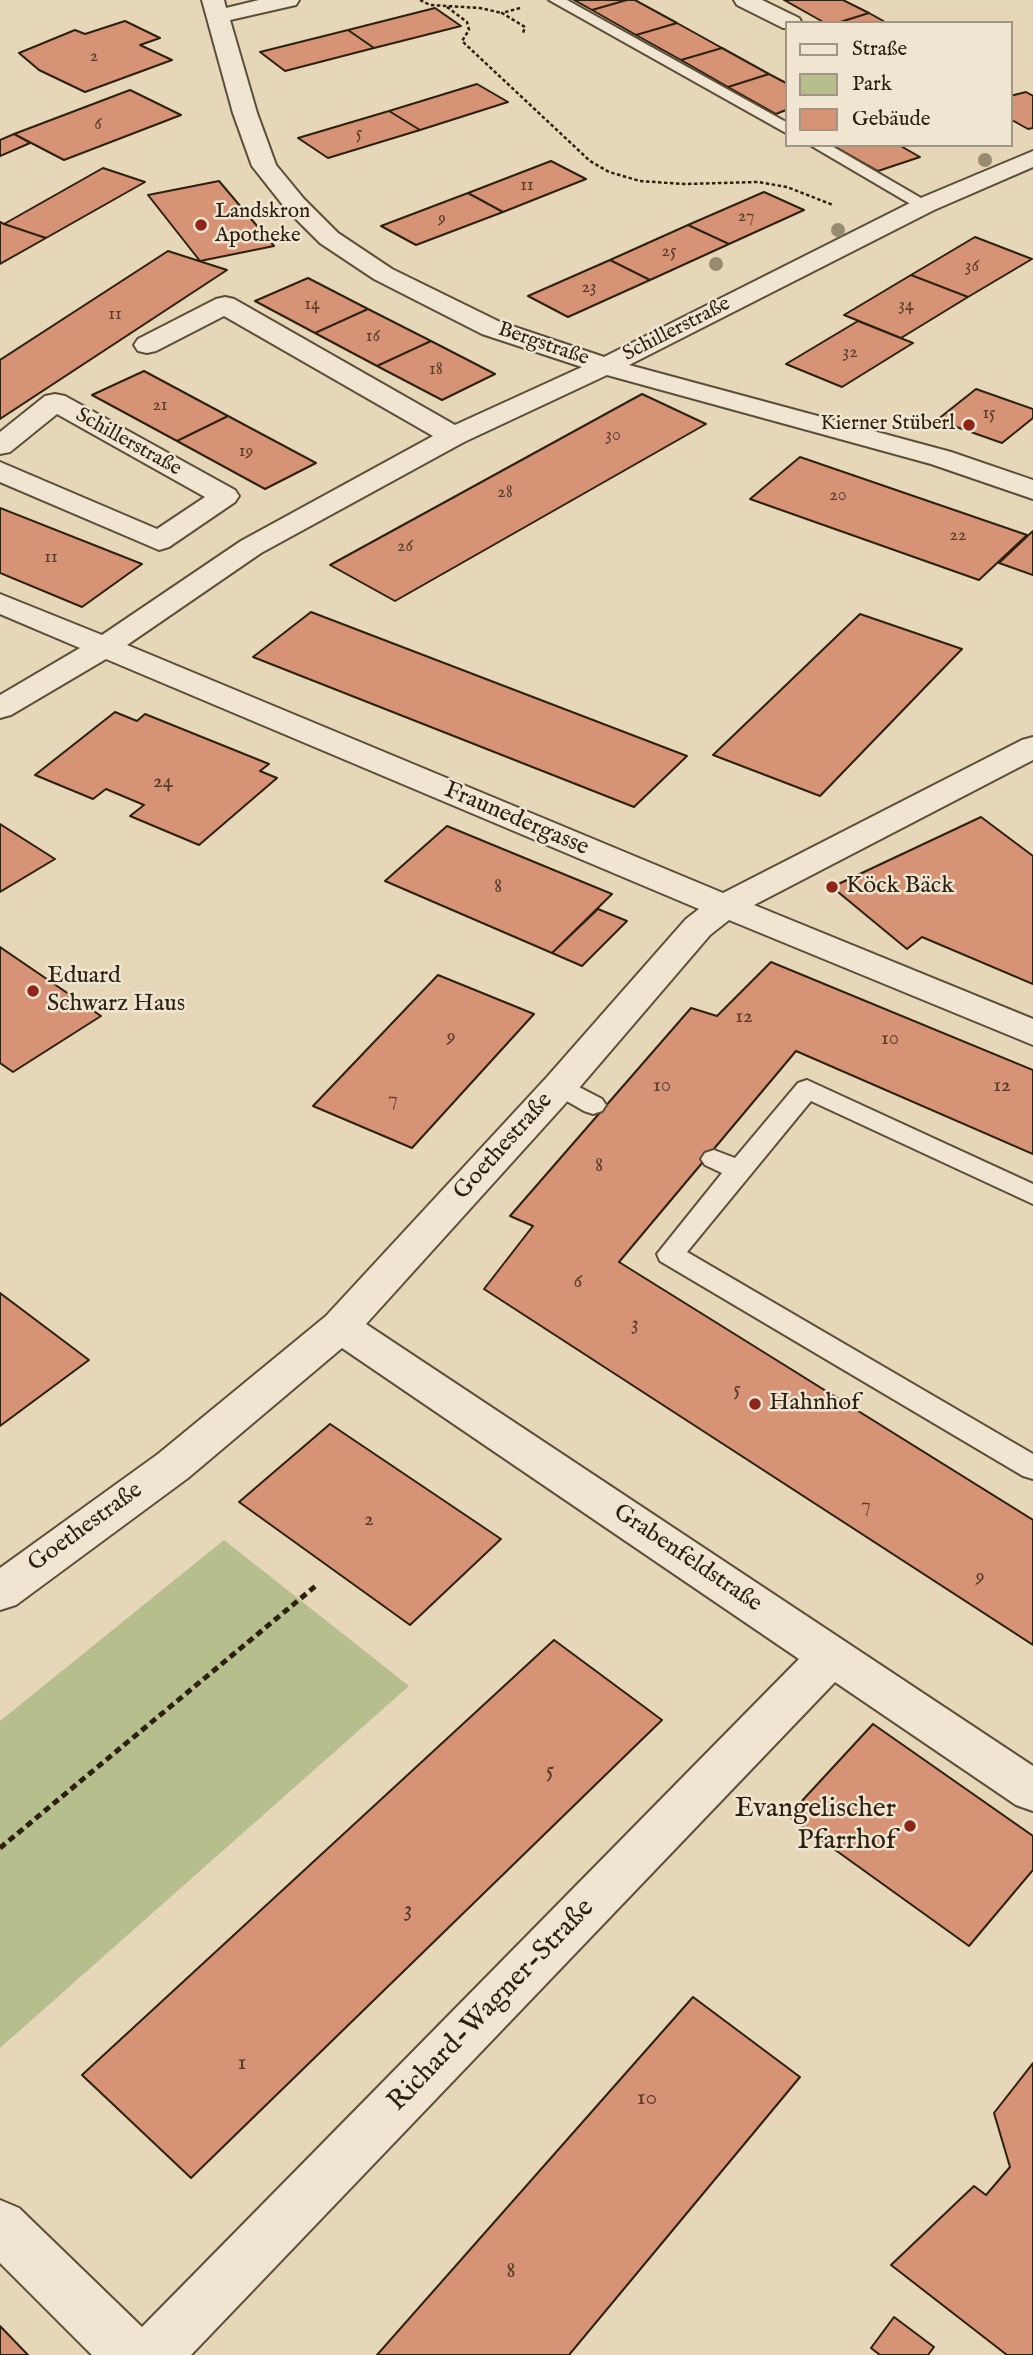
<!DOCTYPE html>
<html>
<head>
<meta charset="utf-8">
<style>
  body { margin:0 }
  #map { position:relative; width:1033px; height:2355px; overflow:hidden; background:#e6d7b8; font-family:"IM FELL English",serif }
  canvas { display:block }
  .legend { position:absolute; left:785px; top:21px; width:228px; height:126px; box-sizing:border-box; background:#efe5d1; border:2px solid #a19683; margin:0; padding:9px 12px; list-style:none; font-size:21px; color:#2d200f }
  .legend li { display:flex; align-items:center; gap:14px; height:35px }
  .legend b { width:35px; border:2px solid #a19683 }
</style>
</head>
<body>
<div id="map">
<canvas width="1033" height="2355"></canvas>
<ul class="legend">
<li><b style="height:9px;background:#efe5d1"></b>Straße</li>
<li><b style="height:19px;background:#b6be8e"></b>Park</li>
<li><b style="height:19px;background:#d79376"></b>Gebäude</li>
</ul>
</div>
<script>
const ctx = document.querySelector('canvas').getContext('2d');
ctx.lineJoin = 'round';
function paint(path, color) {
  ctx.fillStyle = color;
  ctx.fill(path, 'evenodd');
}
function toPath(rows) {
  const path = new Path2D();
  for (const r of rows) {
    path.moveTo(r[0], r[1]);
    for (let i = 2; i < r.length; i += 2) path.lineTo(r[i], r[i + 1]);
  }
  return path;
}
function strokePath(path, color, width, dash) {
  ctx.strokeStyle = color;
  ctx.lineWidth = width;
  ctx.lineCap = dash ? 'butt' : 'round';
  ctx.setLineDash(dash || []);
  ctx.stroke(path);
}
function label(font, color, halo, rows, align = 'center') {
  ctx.font = font + ' "IM FELL English",serif';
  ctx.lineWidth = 5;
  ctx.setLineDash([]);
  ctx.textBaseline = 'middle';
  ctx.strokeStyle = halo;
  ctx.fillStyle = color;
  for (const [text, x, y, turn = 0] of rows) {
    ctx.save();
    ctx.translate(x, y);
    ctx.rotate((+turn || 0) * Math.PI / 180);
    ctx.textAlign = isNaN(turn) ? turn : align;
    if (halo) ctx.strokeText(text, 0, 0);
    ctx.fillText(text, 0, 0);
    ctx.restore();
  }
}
const green = toPath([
  [224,1540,409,1686,0,2048,0,1721]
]);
const building = toPath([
  [574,0,627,0,592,10,574,0],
  [627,0,635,0,677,23,636,35,592,10,627,0],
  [784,0,843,0,869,13,837,23,825,23,784,0],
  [435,8,461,26,374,48,348,30,435,8],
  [869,13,887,23,837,23,869,13],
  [125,21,160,38,140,45,172,60,85,92,39,70,19,53,75,30,85,34,125,21],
  [677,23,722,48,681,60,636,35,677,23],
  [348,30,374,48,285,71,260,52,348,30],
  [722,48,769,74,728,87,681,60,722,48],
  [769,74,786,83,786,110,776,114,728,87,769,74],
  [477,84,508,102,420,130,389,111,477,84],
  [130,90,181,115,64,160,14,134,130,90],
  [1026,92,1033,96,1033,128,1028,129,1010,119,1010,96,1026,92],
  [389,111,420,130,328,158,298,138,389,111],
  [14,134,30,143,0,156,0,140,14,134],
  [832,145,899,145,920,157,878,171,832,145],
  [551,161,586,179,503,212,468,193,551,161],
  [103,168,145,182,46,238,4,224,103,168],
  [219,181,274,246,200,261,148,195,219,181],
  [764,192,804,210,729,244,688,225,764,192],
  [468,193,503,212,416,245,381,226,468,193],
  [0,222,4,224,46,238,0,264,0,222],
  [688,225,729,244,650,280,610,260,688,225],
  [975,237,1032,259,968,297,911,275,975,237],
  [168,251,227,270,0,419,0,360,168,251],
  [610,260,650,280,568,317,528,296,610,260],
  [911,275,968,297,901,338,844,315,911,275],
  [308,278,368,309,315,333,255,301,308,278],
  [368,309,431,341,377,366,315,333,368,309],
  [858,321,913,343,842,387,786,364,858,321],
  [431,341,495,374,442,400,377,366,431,341],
  [144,371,228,416,177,441,92,395,144,371],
  [976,389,1033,409,1033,418,1002,443,937,420,976,389],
  [642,394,706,424,395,601,330,565,642,394],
  [228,416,316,463,265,489,177,441,228,416],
  [800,457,1027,535,979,580,750,499,800,457],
  [0,508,142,564,82,607,0,573,0,508],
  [1033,531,1033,575,999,563,1033,531],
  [311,612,687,756,634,807,253,657,311,612],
  [860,614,962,649,820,796,713,755,860,614],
  [115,712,137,721,145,714,269,764,260,771,277,778,199,845,130,816,144,805,106,789,93,799,35,775,115,712],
  [981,817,1033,856,1033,984,922,937,907,949,832,887,981,817],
  [0,824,55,859,0,892,0,824],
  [447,826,612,894,552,953,385,881,447,826],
  [598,909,627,921,582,966,552,953,598,909],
  [0,947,101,1016,13,1072,0,1063,0,947],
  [771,962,1033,1070,1033,1154,796,1051,619,1262,1033,1520,1033,1645,484,1289,533,1226,510,1216,691,1008,717,1016,771,962],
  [438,975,534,1014,412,1148,313,1106,438,975],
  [0,1293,89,1360,0,1426,0,1293],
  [330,1424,501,1539,410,1625,239,1502,330,1424],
  [554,1640,662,1720,191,2178,82,2075,554,1640],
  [873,1724,1033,1836,1033,1870,969,1946,788,1816,873,1724],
  [693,1997,800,2077,569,2355,377,2355,693,1997],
  [1033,2063,1033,2355,1007,2355,891,2265,974,2186,986,2195,1010,2167,994,2113,1033,2063],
  [894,2317,934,2347,928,2355,880,2355,871,2348,894,2317],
  [0,2326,28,2355,0,2355,0,2326]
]);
const pathFar1 = toPath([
  [420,0,430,5,480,8,502,13],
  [447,7,467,22,469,30,462,41,590,161,609,172,640,181,684,184,758,182,787,187,833,205],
  [520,8,502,13,525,27,523,33]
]);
const path = toPath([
  [0,1848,318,1584]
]);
const lane = toPath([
  [549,0,567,0,786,122,786,133,549,0],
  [810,145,830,145,933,205,925,210,919,209,810,145],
  [560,1077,602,1099,606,1105,602,1111,593,1114,584,1111,551,1092,547,1086,551,1080,560,1077],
  [807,1080,1033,1184,1033,1204,811,1101,687,1252,1033,1454,1033,1479,1023,1476,660,1261,657,1254,722,1173,705,1165,701,1159,705,1153,714,1150,735,1158,798,1083,807,1080]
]);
const street = toPath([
  [202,0,224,0,226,8,259,0,299,0,296,5,230,20,257,113,276,165,304,199,338,233,392,269,500,322,604,357,916,200,1033,151,1033,167,934,210,629,365,951,452,1033,480,1033,499,931,464,607,375,464,442,261,553,127,645,723,893,1022,740,1033,737,1033,760,754,905,1033,1019,1033,1045,729,920,710,935,573,1095,366,1324,1033,1766,1033,1811,1016,1805,835,1682,191,2355,92,2355,0,2263,0,2200,19,2208,142,2327,799,1659,342,1348,188,1478,16,1605,0,1610,0,1568,158,1454,326,1316,547,1077,686,919,699,909,106,659,11,715,0,718,0,695,80,648,0,614,0,594,102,635,241,541,433,436,224,316,156,351,147,353,138,351,134,345,138,339,216,299,225,297,234,299,455,425,582,367,482,334,374,279,320,243,286,209,252,166,233,113,202,0],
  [734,0,762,0,799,18,802,23,786,23,786,28,783,28,737,5,734,0],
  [55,394,65,396,235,490,239,496,235,502,169,547,159,550,0,482,0,462,157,529,205,497,57,414,10,452,0,454,0,432,45,396,55,394]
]);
const trees = [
  [985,160],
  [838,230],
  [716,264]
];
const markers = [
  [201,225,7,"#8f2418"],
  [969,425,7,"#8f2418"],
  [832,887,7,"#8f2418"],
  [33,991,7,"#8f2418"],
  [755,1404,7,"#8f2418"],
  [910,1826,7,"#8f2418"]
];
const farNumbernames = [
  ["2",94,57],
  ["6",98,125],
  ["5",359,134],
  ["11",527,186],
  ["27",746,217],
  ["9",442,219],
  ["25",669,252],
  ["36",972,267],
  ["23",589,288],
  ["14",312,305],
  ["34",906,306],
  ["11",115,315],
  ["16",373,337],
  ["32",850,353],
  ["18",436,370],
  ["21",160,406],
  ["15",989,414],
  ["30",613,436],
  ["19",246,452],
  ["28",505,493],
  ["20",838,496],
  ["22",958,536],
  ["26",405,547],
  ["11",51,558]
];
const farPoinames = [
  ["Landskron",215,213],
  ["Apotheke",215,237],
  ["Kierner Stüberl",955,425,"right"]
];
const farStreetnames = [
  ["Schillerstraße",677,330,-27],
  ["Bergstraße",543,345,19],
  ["Schillerstraße",128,443,29]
];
const numberNames = [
  ["24",163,783],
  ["8",498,888],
  ["12",744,1018],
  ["9",451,1038],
  ["10",890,1040],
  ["10",662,1087],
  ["12",1002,1087],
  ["7",393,1101],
  ["8",599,1167],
  ["6",578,1283],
  ["3",635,1325],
  ["5",737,1391],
  ["7",866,1507],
  ["2",369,1521],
  ["9",980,1578]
];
const streetNames = [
  ["Fraunedergasse",516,820,23],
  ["Goethestraße",504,1147,-48],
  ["Goethestraße",86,1528,-36],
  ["Grabenfeldstraße",687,1559,34]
];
const poiNames = [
  ["Köck Bäck",846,887],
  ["Eduard",47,977],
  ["Schwarz Haus",47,1005],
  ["Hahnhof",769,1404]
];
const nearNumbernames = [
  ["5",550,1772],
  ["3",408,1911],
  ["1",242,2064],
  ["10",647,2099],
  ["8",511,2272]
];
const nearPoinames = [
  ["Evangelischer",896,1810],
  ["Pfarrhof",896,1842]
];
const nearStreetnames = [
  ["Richard-Wagner-Straße",492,2006,-46]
];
paint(green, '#b6be8e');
paint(building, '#d79376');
strokePath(building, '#2d200f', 2);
strokePath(lane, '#5b4e39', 4);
strokePath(street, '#5b4e39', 4);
strokePath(pathFar1, '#2d200f', 2.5, [3.5, 2.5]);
strokePath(path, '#2d200f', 5, [7, 4.5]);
paint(lane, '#efe5d1');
paint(street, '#efe5d1');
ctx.fillStyle = '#978c70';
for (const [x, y] of trees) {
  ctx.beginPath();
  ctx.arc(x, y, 7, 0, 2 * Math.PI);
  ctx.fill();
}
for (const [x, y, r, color] of markers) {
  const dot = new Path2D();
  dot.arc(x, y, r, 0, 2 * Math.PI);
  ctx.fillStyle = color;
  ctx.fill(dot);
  strokePath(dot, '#efe5d1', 2.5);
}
label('18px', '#583d29', null, farNumbernames);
label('21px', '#2d200f', '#efe5d1', farPoinames, 'left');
label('21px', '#2d200f', '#efe5d1', farStreetnames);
label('21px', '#583d29', null, numberNames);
label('24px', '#2d200f', '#efe5d1', streetNames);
label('24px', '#2d200f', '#efe5d1', poiNames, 'left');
label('24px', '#583d29', null, nearNumbernames);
label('28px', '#2d200f', '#efe5d1', nearPoinames, 'right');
label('28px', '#2d200f', '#efe5d1', nearStreetnames);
</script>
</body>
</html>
